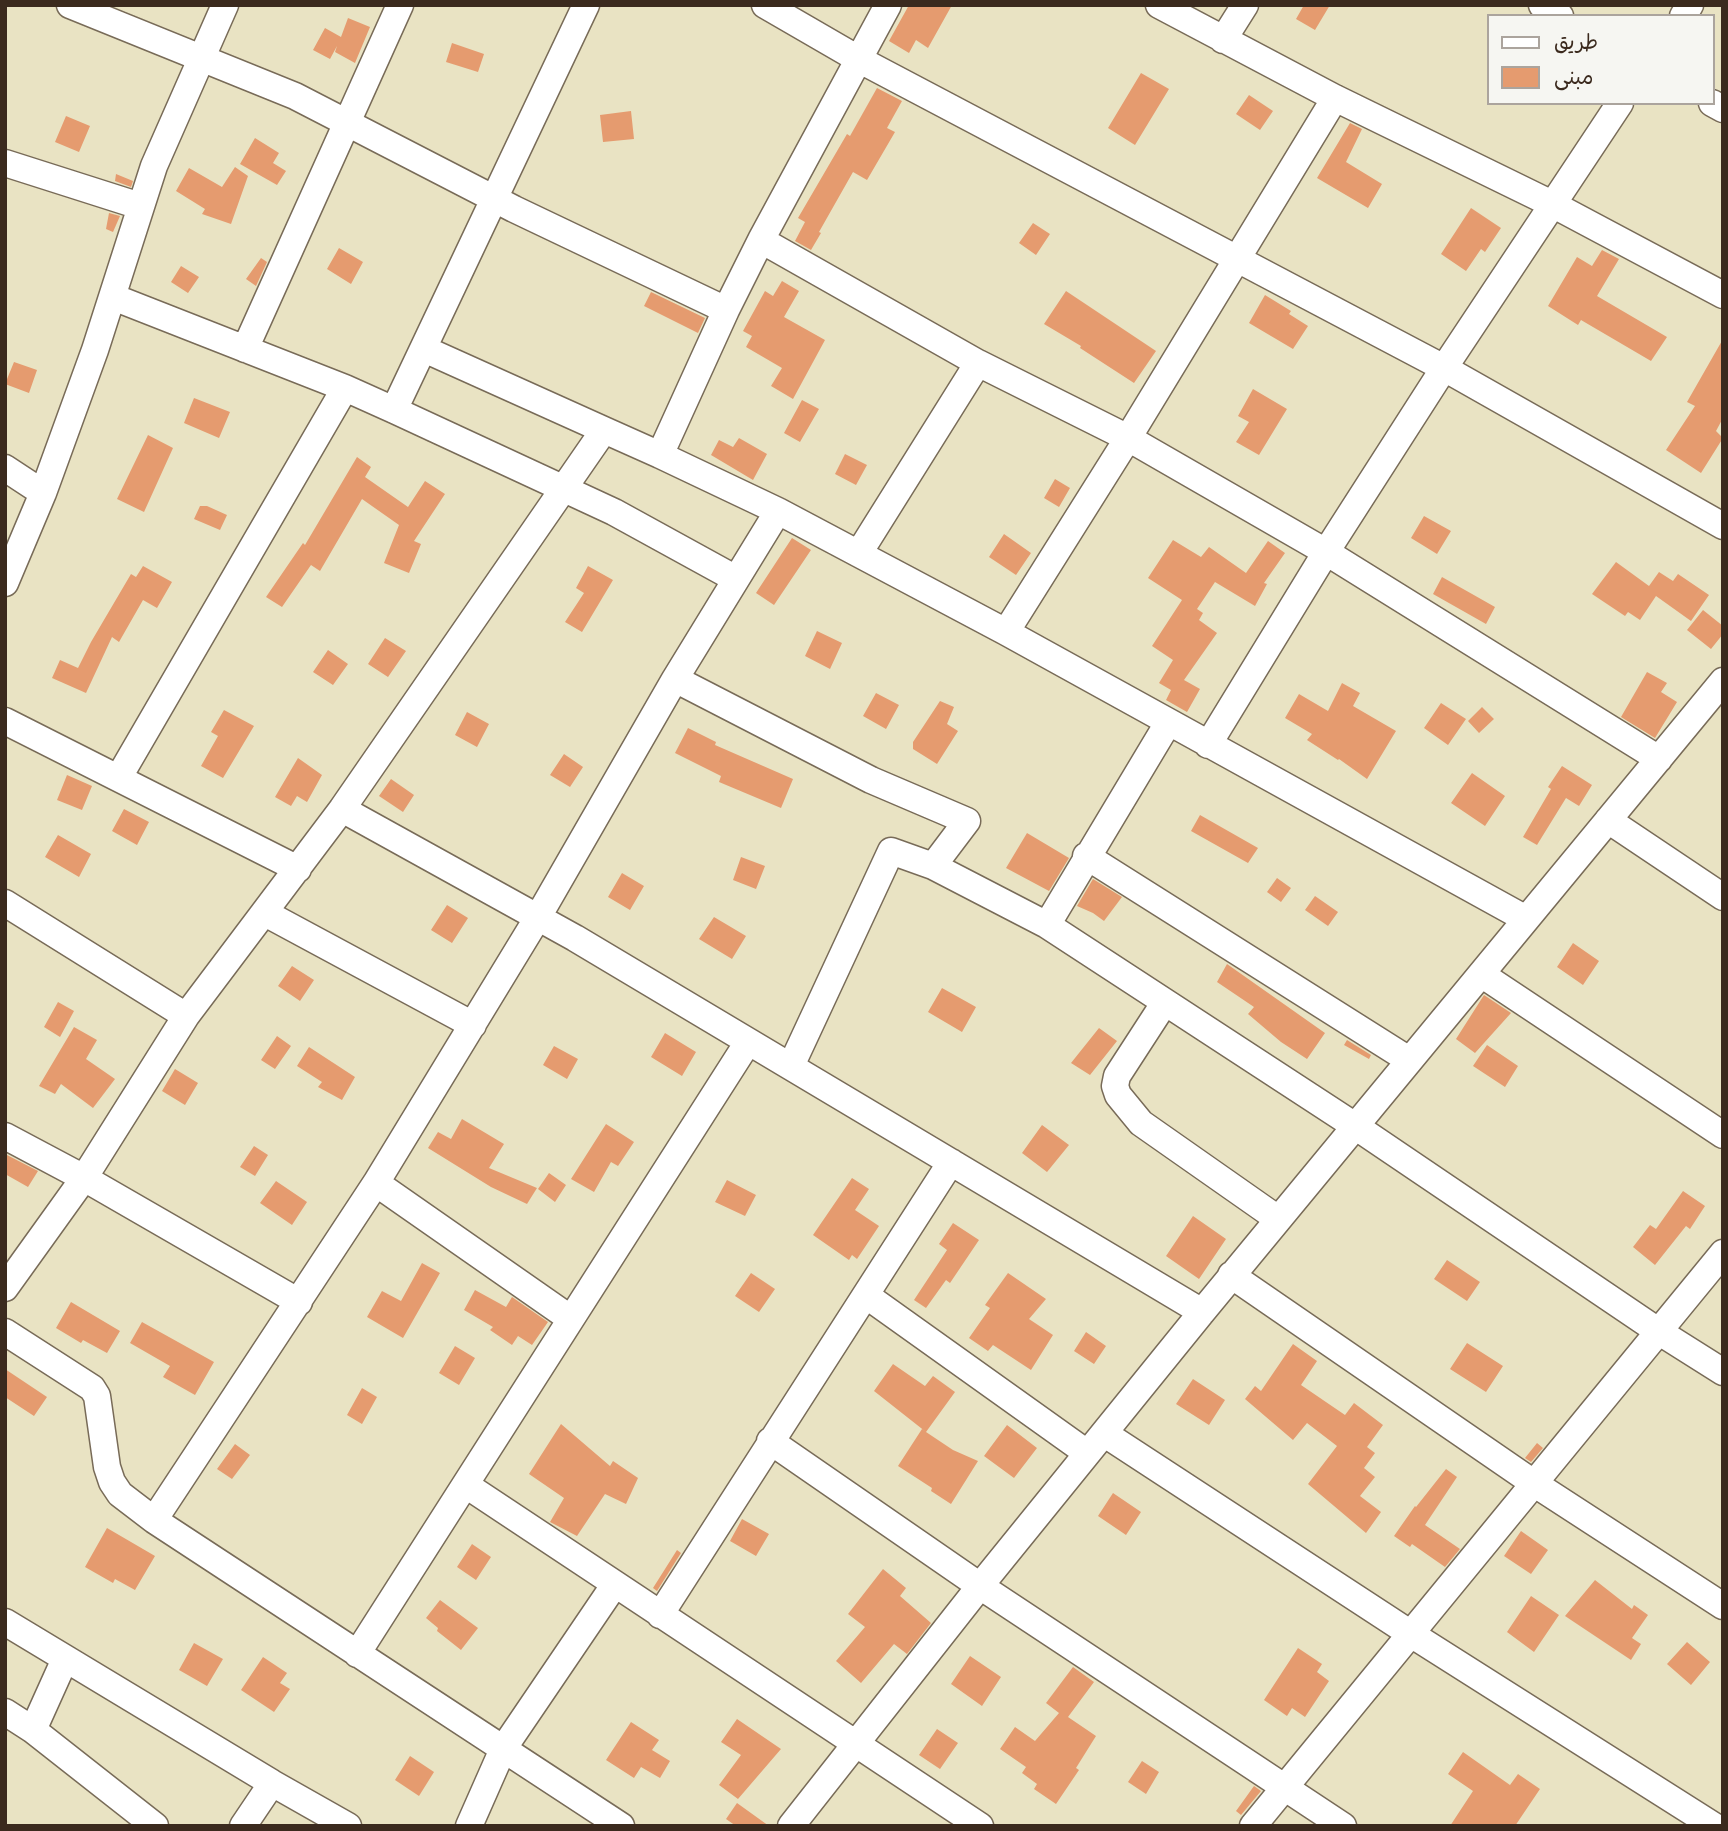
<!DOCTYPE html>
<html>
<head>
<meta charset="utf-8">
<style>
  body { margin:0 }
  #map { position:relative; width:1728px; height:1831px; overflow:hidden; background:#e9e3c3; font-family:"Playpen Sans","Playpen Sans Arabic",sans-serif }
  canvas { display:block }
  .frame { position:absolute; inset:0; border:7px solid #3b2a1e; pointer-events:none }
  .legend { position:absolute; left:1487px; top:14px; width:228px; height:91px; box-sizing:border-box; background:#f6f6f2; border:2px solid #aba49d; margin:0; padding:9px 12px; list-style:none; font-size:21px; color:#3b2a1e }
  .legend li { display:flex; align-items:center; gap:14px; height:35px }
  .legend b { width:35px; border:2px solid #aba49d }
</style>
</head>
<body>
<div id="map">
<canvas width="1728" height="1831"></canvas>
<div class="frame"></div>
<ul class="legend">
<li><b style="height:9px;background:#fff"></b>طريق</li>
<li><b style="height:19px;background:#e59b6f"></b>مبنى</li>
</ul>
</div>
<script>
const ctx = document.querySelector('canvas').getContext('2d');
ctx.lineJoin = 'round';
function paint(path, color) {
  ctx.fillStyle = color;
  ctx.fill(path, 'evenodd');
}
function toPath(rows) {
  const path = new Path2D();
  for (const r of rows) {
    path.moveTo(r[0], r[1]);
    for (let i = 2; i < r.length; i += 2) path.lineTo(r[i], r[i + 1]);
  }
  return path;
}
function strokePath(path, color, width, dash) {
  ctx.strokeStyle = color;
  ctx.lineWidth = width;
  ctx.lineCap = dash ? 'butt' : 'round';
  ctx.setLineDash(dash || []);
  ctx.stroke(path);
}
const building = toPath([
  [909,5,952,5,928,48,916,40,909,53,889,41],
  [1304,5,1330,5,1315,30,1296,19],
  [348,18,370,27,355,63,335,52,337,46,330,59,313,50,325,28,341,37],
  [452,43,484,54,478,72,446,62],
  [1141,73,1169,89,1135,145,1108,128],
  [877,88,902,101,887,128,895,132,867,180,853,172,819,232,821,233,811,250,795,241,805,222,798,218,847,134,850,136],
  [1249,95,1273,111,1260,130,1236,114],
  [631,111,634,139,603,142,600,115],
  [66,116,90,126,79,152,55,142],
  [1350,123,1362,129,1346,162,1382,184,1368,208,1317,178],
  [255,138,279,153,273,163,286,171,277,185,240,164],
  [235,167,248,176,231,224,202,214,205,209,176,191,189,168,222,187],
  [116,174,133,181,131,187,115,181],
  [1471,208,1501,228,1485,252,1481,249,1466,271,1441,254],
  [109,213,120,216,113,232,106,229],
  [1033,223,1050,234,1036,255,1019,243],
  [339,248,363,262,351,284,327,269],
  [1602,250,1619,259,1597,296,1667,337,1651,361,1581,320,1578,325,1548,306,1577,257,1592,266],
  [261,258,267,262,256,286,246,279],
  [181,266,199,277,188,293,171,282],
  [782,281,799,291,784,317,825,340,793,399,771,386,782,368,746,347,752,336,743,331,765,291,773,296],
  [1066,291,1156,351,1134,383,1080,348,1081,346,1044,324],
  [651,292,705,318,698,333,644,306],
  [1265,295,1291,311,1289,314,1308,326,1293,349,1249,323],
  [1723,339,1723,418,1716,431,1723,438,1701,473,1666,450,1695,406,1687,402],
  [14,362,37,370,29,393,5,384],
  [1253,389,1287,409,1259,455,1236,442,1249,422,1238,416],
  [194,398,230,412,219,438,184,423],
  [802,400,819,409,800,442,784,433],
  [148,435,173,448,144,512,117,499],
  [739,438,767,454,753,480,711,455,719,440,733,447],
  [845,454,867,465,856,485,835,474],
  [357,457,371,467,365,477,408,507,425,481,445,494,414,541,421,544,409,573,384,563,399,525,362,499,320,571,311,565,282,607,266,597,303,543,305,545],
  [1055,479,1070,488,1059,507,1044,498],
  [200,506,207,506,227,515,220,530,194,519],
  [1424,516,1451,531,1437,554,1411,538],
  [1004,534,1031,553,1016,575,989,557],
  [792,538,811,550,774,605,756,593],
  [1173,540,1201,557,1209,547,1246,573,1268,541,1285,553,1264,583,1267,584,1255,606,1215,582,1197,609,1203,613,1199,620,1217,633,1184,680,1200,689,1187,712,1166,700,1171,690,1159,683,1173,660,1152,646,1182,600,1148,578],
  [1616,562,1649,586,1659,572,1673,581,1678,574,1709,595,1691,621,1656,596,1640,620,1628,612,1625,616,1592,594],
  [143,566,172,582,157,608,143,600,119,642,112,637,86,693,52,678,60,660,78,668,91,642,131,574,136,577],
  [588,566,613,580,582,632,565,622,584,593,576,588],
  [1442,577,1495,607,1486,624,1433,594],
  [1703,610,1723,626,1723,634,1711,649,1687,630],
  [817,631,842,643,830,669,805,656],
  [385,638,406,651,388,677,368,664],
  [328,650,348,664,333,685,313,672],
  [1647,672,1667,683,1661,692,1677,702,1655,738,1621,717],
  [1342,683,1360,693,1353,706,1396,731,1367,779,1339,759,1338,760,1307,740,1312,734,1285,718,1299,694,1328,711],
  [876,693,899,705,886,729,863,716],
  [940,701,954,707,947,724,958,731,937,764,913,749,913,742],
  [1441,703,1466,719,1448,745,1424,728],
  [1482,707,1494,719,1479,733,1468,721],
  [224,710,254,726,223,778,201,766,218,736,211,732],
  [467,712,489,724,477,747,455,735],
  [688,728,716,742,715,745,793,779,781,808,719,782,721,776,675,753],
  [564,754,583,767,570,787,550,775],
  [298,758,322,775,307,802,297,796,291,806,275,797],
  [1562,766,1592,785,1579,806,1566,798,1537,845,1523,837,1551,789,1548,787],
  [1472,773,1505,796,1485,826,1451,803],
  [67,775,92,786,82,810,57,800],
  [391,779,414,795,403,812,379,796],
  [124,809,149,822,137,845,112,831],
  [1200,815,1258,848,1248,863,1191,831],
  [1027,833,1069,858,1049,891,1006,868],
  [58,835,91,854,79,877,45,857],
  [741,857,765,866,756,889,733,880],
  [622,873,644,886,630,910,608,897],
  [1277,878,1291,888,1281,902,1267,892],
  [1093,879,1122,897,1104,921,1093,913,1077,906],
  [1315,896,1338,912,1328,926,1305,910],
  [447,905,468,918,452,943,431,930],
  [714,917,746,936,732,959,699,939],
  [1573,943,1599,961,1583,985,1557,967],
  [1227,964,1325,1033,1307,1059,1281,1042,1248,1014,1254,1007,1217,982],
  [292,966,314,980,300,1001,278,986],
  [942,988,976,1007,962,1032,928,1012],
  [1484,995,1511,1013,1475,1053,1456,1039],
  [58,1002,74,1011,60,1037,44,1027],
  [74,1027,97,1040,86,1059,115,1079,93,1108,61,1084,55,1094,39,1086],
  [1099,1028,1117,1041,1090,1075,1071,1063],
  [665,1033,696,1052,682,1076,651,1057],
  [277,1036,291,1046,275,1069,261,1060],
  [1347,1040,1371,1055,1369,1059,1344,1045],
  [1487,1045,1518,1066,1505,1087,1473,1066],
  [554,1046,578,1059,567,1079,543,1065],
  [309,1047,355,1077,342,1100,318,1087,322,1082,297,1066],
  [175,1069,198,1083,185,1105,162,1091],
  [462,1119,504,1144,489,1168,537,1188,527,1204,491,1187,428,1148,438,1132,451,1139],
  [606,1124,634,1142,618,1166,611,1162,594,1192,571,1179],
  [1042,1125,1069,1145,1047,1172,1022,1153],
  [254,1146,268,1155,255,1176,240,1167],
  [5,1154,38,1171,28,1187,5,1174],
  [549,1173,566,1185,555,1202,538,1189],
  [852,1178,869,1189,855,1210,879,1226,857,1259,852,1255,849,1260,813,1235],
  [727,1180,756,1195,745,1216,715,1202],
  [276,1181,307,1202,292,1225,260,1203],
  [1683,1191,1705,1206,1690,1229,1686,1226,1655,1265,1633,1247,1650,1225,1656,1229],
  [1193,1216,1226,1239,1199,1279,1166,1256],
  [953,1223,979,1240,950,1283,946,1280,926,1308,914,1300,947,1250,939,1244],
  [1447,1260,1480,1282,1467,1301,1434,1279],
  [422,1263,440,1273,403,1338,367,1317,382,1291,401,1301],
  [751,1273,775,1289,759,1312,735,1296],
  [1008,1273,1046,1299,1029,1319,1053,1335,1031,1370,993,1345,988,1351,969,1338,990,1308,985,1305],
  [475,1290,506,1307,512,1297,548,1322,532,1345,518,1336,512,1345,490,1330,493,1327,464,1310],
  [71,1302,120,1331,107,1353,83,1340,81,1343,56,1328],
  [142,1322,214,1362,195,1395,163,1377,170,1366,130,1343],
  [1086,1332,1106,1346,1094,1364,1074,1351],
  [1467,1343,1503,1366,1486,1392,1450,1369],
  [1293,1344,1317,1361,1301,1385,1345,1415,1354,1403,1383,1425,1367,1447,1375,1453,1364,1468,1375,1477,1360,1496,1381,1512,1366,1533,1308,1484,1337,1446,1307,1423,1293,1440,1245,1399,1255,1386,1261,1391],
  [455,1346,475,1358,459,1385,439,1373],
  [893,1364,925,1386,933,1376,955,1392,926,1432,953,1450,978,1461,951,1504,931,1491,932,1488,898,1466,922,1429,926,1432,874,1391],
  [5,1369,47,1397,34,1416,5,1397],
  [1193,1379,1225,1400,1209,1425,1176,1404],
  [362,1388,377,1397,362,1424,347,1415],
  [561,1424,610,1466,613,1461,638,1478,626,1504,605,1494,577,1536,550,1522,564,1498,529,1474],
  [1007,1425,1037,1448,1014,1478,984,1456],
  [1537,1443,1543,1448,1531,1462,1525,1458],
  [235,1444,250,1455,232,1479,217,1469],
  [1446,1469,1457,1477,1425,1525,1460,1549,1445,1567,1412,1544,1410,1547,1394,1536,1415,1506,1416,1507],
  [1113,1493,1141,1512,1126,1535,1098,1516],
  [742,1519,769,1534,756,1556,730,1541],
  [107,1528,155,1556,135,1590,115,1579,113,1583,85,1567],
  [1521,1531,1548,1550,1531,1574,1504,1556],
  [472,1544,491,1557,476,1580,457,1567],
  [677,1550,681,1553,657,1591,653,1588],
  [883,1569,906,1588,900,1596,931,1623,907,1654,894,1644,861,1683,836,1661,865,1627,848,1614],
  [1595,1580,1632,1609,1634,1605,1648,1615,1632,1638,1641,1644,1631,1660,1565,1616],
  [1531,1596,1559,1615,1534,1652,1507,1632],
  [440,1600,478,1628,461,1650,437,1631,438,1628,426,1618],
  [1687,1642,1710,1662,1691,1685,1667,1664],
  [194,1643,223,1659,207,1686,179,1670],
  [1298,1648,1322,1664,1317,1672,1329,1681,1305,1717,1292,1708,1287,1716,1264,1700],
  [970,1656,1001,1677,982,1706,951,1684],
  [263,1657,287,1673,280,1683,290,1689,274,1712,241,1690],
  [1073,1667,1094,1682,1068,1717,1096,1736,1076,1768,1079,1770,1056,1804,1034,1789,1037,1784,1022,1773,1026,1767,1000,1749,1015,1727,1035,1741,1059,1713,1046,1703],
  [737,1719,781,1749,738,1799,719,1785,741,1755,721,1742],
  [631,1722,659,1740,652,1750,670,1761,660,1778,641,1767,634,1778,606,1760],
  [937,1729,958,1743,940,1769,919,1755],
  [1463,1752,1510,1785,1518,1774,1540,1789,1515,1826,1450,1826,1473,1791,1448,1774],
  [410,1756,434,1772,419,1796,395,1780],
  [1142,1761,1159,1772,1146,1794,1128,1782],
  [1254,1786,1261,1791,1241,1815,1236,1811],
  [737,1803,769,1826,736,1826,726,1819]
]);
const minor = toPath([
  [70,5,295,96,514,209,726,310],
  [765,5,860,60,1444,368,1723,526],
  [888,5,761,240,726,310,660,455,778,511,1006,632,1526,919],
  [1159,5,1335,98,1552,204,1723,295],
  [1542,5,1560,16],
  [1683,16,1690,5],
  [1223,40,1245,5],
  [1712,103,1723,109],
  [5,163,140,206],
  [761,240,978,363,1128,438,1326,552,1659,759],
  [113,297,345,388,394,410,614,512,736,579],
  [245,349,400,5],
  [424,349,604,430],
  [394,410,586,5],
  [5,468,43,493],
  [859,553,978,363],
  [5,583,43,493,95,350,154,166,225,5],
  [1006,632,1128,438,1335,98],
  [675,679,871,780,967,821,933,866,1047,925,1355,1126,1658,1331,1723,1372],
  [5,721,298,869],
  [1208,745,1326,552,1444,368,1620,103],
  [119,777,345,388],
  [342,809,575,938,1202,1312],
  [1608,820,1723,897],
  [1086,856,1409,1060],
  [5,903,186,1016],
  [265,913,473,1025],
  [1047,925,1168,723],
  [1481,974,1723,1135],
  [1165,1002,1117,1076,1115,1086,1118,1095,1141,1123,1278,1219],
  [791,1066,891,851,933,866],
  [5,1136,84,1178,299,1302],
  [376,1183,571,1319],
  [1231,1275,1535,1484,1723,1606],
  [5,1288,84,1178,186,1016,342,809,604,430,660,455],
  [867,1296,1087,1453],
  [5,1332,92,1388,97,1396,107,1467,112,1482,120,1494,154,1520,621,1826],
  [1105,1434,1411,1634,1714,1826],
  [770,1441,980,1586,1343,1826],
  [466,1485,980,1826],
  [154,1520,376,1183,538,917,675,679,778,511],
  [660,1615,951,1162],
  [5,1622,272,1783,348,1826],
  [357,1654,748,1042],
  [5,1712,33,1730,155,1826],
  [33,1730,65,1659],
  [243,1826,272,1783],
  [469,1826,503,1749,615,1584],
  [791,1826,980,1586,1202,1312,1723,681],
  [1253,1826,1723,1253]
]);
paint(building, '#e59b6f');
strokePath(minor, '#786b58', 29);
strokePath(minor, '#fff', 26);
</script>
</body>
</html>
